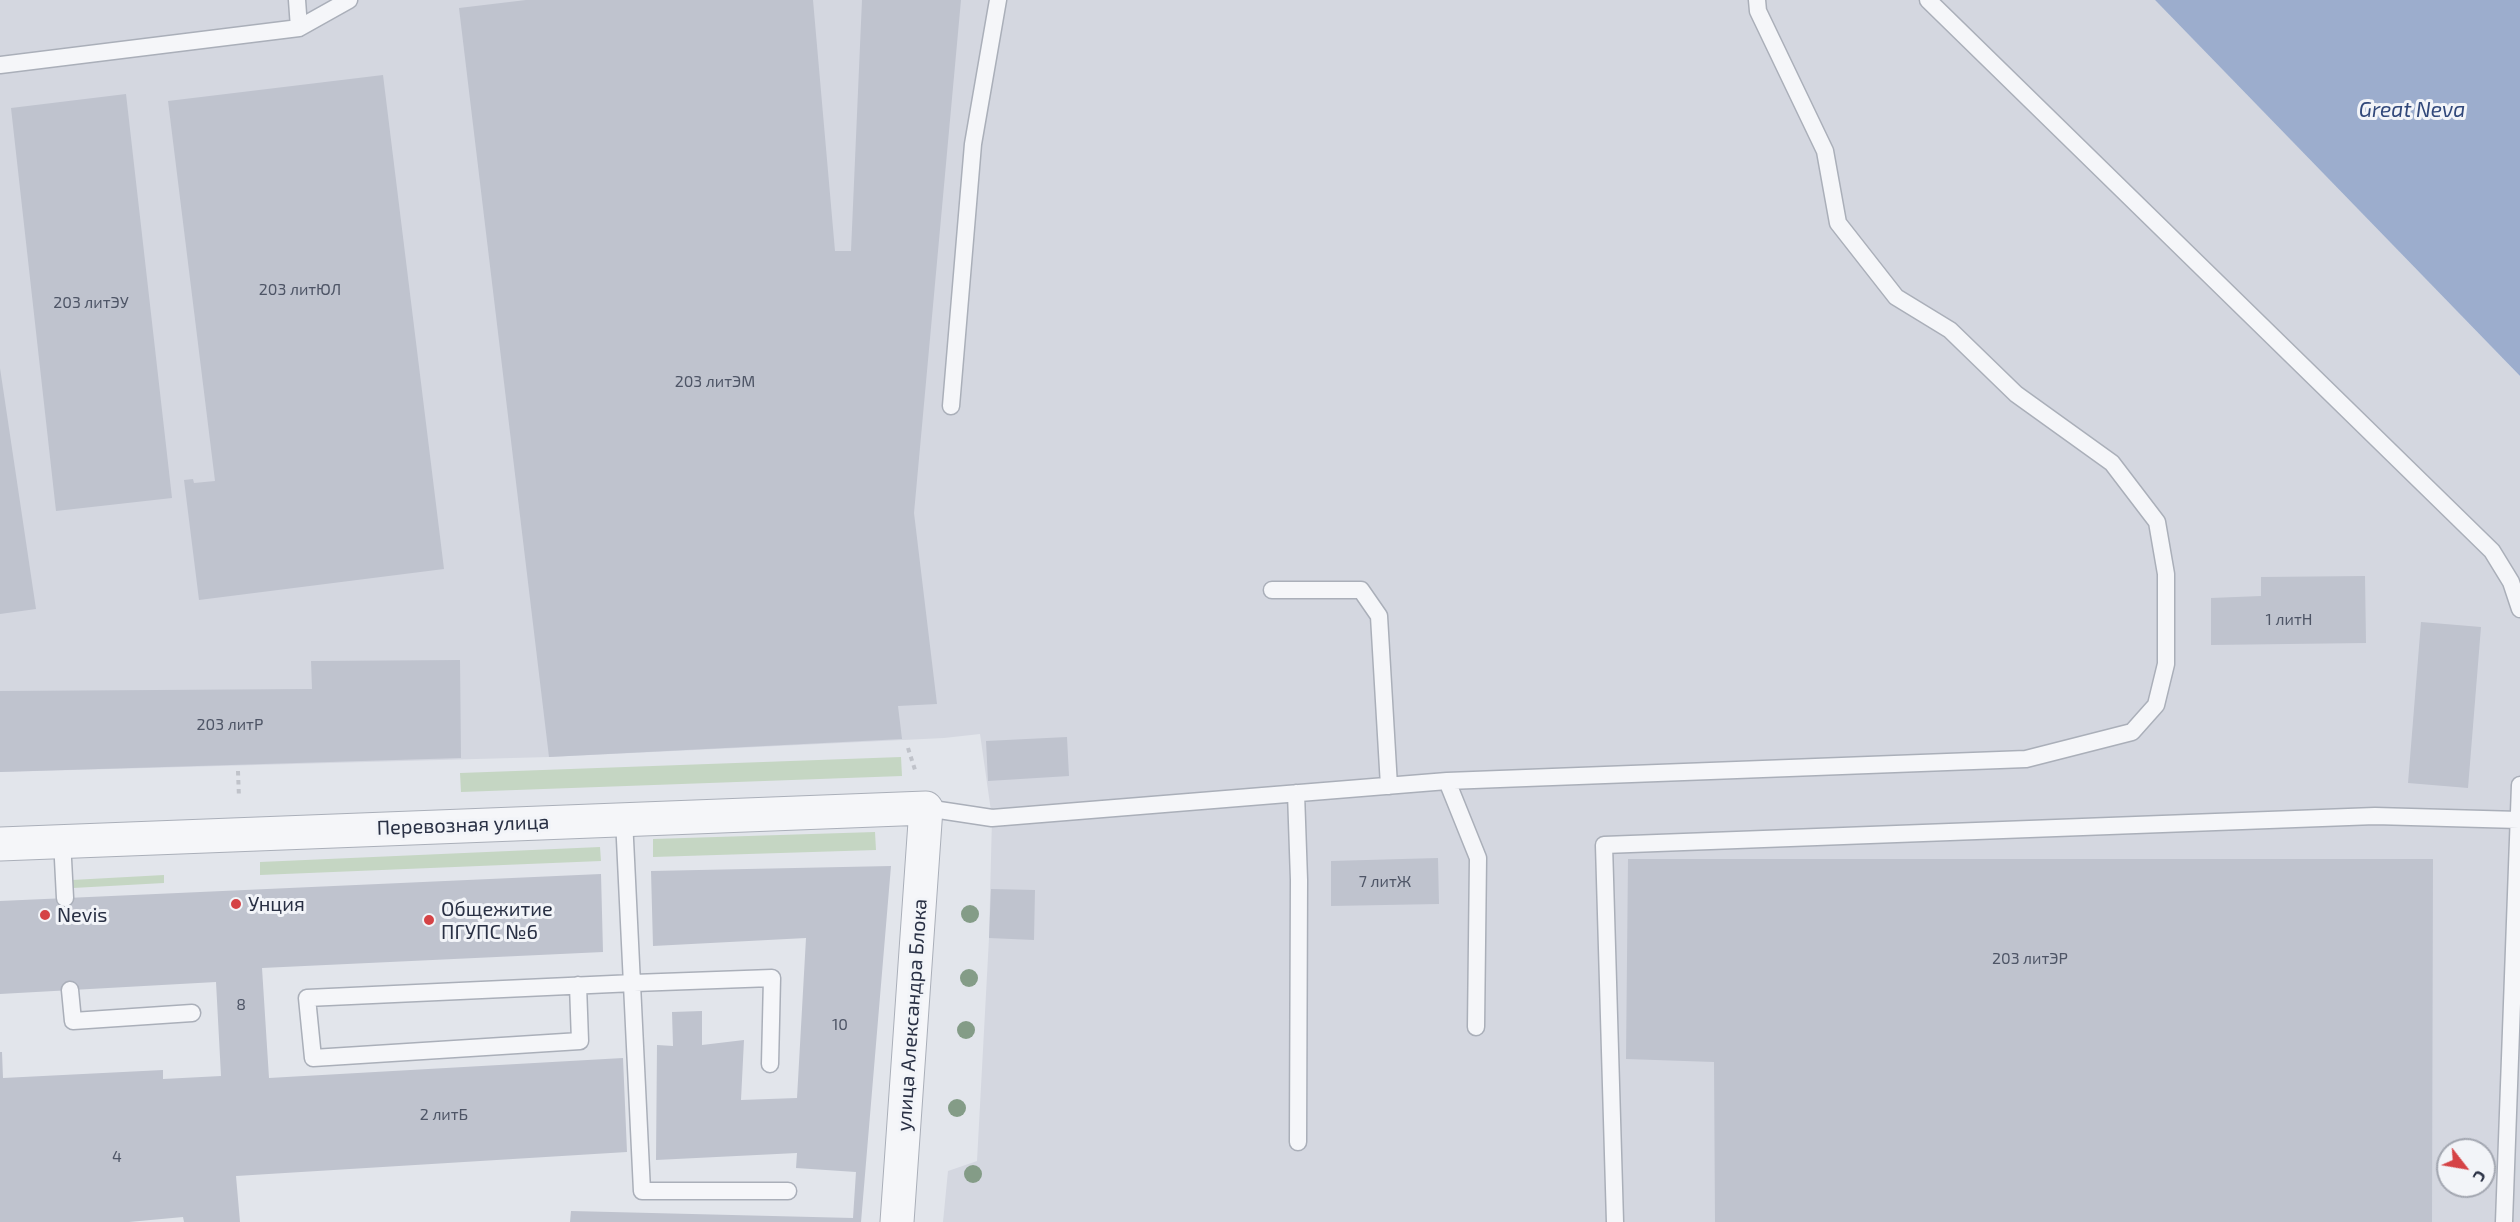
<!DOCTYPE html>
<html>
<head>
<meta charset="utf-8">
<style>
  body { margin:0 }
  #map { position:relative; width:2520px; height:1222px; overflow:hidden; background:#e2e5eb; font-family:"Exo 2",sans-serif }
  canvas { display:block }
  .north { position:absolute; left:2436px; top:1138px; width:60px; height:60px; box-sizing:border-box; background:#f2f4f8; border:2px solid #a2a6b0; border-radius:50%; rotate:121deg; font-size:16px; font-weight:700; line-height:24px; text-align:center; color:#293044 }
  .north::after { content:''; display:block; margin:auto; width:21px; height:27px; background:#d54346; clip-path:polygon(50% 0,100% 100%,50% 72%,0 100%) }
</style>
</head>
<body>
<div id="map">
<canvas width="2520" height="1222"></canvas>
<div class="north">С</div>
</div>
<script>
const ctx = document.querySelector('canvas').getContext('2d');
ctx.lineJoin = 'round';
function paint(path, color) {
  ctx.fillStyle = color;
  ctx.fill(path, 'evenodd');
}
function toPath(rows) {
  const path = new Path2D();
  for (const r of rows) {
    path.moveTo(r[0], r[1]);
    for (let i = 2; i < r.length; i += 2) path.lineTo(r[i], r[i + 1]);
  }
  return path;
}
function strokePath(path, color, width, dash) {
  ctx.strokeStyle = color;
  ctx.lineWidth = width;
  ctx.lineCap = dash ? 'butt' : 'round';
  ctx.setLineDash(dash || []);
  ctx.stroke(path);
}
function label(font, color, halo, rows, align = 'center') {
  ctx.font = font + ' "Exo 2",sans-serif';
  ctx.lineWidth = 6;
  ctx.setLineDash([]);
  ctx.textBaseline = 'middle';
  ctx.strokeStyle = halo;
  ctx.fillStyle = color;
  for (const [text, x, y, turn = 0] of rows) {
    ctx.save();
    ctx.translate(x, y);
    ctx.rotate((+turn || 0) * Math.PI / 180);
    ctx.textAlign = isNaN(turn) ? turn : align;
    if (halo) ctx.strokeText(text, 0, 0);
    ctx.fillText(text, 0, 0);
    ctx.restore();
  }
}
const built = toPath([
  [0,0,2155,0,2520,376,2520,1222,943,1222,948,1171,977,1161,989,938,992,818,980,734,944,738,549,757,0,772],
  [2448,1150,2484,1150,2484,1186,2448,1186]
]);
const green = toPath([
  [901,757,902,776,461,792,460,773],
  [875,832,876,850,653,857,653,839],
  [600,847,601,861,260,875,260,862],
  [164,875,164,883,73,888,72,880]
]);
const water = toPath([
  [2155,0,2520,0,2520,376]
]);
const building = toPath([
  [526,0,813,0,835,251,851,251,862,0,961,0,914,513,937,704,898,706,902,739,549,757,459,8],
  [383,75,444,569,199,600,184,480,193,479,194,483,215,481,168,101],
  [126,94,172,498,56,511,11,108],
  [0,368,36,609,0,614],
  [2365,576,2366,643,2211,645,2211,598,2261,596,2261,577],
  [2421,622,2481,627,2468,788,2408,783],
  [460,660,461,758,0,772,0,691,312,689,311,661],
  [1067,737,1069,776,988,781,986,741],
  [1438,858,1439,904,1331,906,1331,861],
  [1628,859,2433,859,2432,1222,1715,1222,1714,1062,1626,1059],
  [891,866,861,1222,570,1222,571,1211,853,1218,856,1172,796,1168,797,1153,656,1160,657,1045,673,1046,672,1012,702,1011,702,1045,744,1040,741,1100,797,1098,806,938,653,946,651,871],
  [601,874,603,952,262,968,269,1078,623,1058,627,1152,236,1176,240,1222,184,1222,183,1217,129,1222,0,1222,0,1052,2,1052,3,1078,163,1070,163,1079,221,1076,216,982,0,994,0,901],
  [991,889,1035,890,1034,940,989,938]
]);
const path = toPath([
  [908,748,916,773],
  [238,771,239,798]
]);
const service = toPath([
  [297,0,299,28],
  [1928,0,2492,551,2511,582,2520,609],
  [0,65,299,28,349,0],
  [951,406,973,144,998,0],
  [1272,590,1361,590,1379,616,1389,786],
  [1447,781,1478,858,1476,1027],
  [1296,793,1299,880,1298,1142],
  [926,808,992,818,1447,781,2026,759,2132,732,2156,705,2166,664,2166,574,2157,522,2112,463,2016,394,1950,330,1896,297,1838,223,1825,151,1758,11,1757,0],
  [624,819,642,1191,788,1191],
  [62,840,65,898],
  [578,985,580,1041,313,1058,307,998,634,983,772,978,770,1064],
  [70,990,73,1021,192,1013],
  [1615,1222,1604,845,2375,816,2519,820],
  [2504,1222,2520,785]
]);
const minor = toPath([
  [0,844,926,808,897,1222]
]);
const trees = [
  [970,914],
  [969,978],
  [966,1030],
  [957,1108],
  [973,1174]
];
const markers = [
  [236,904,6,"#d54346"],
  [45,915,6,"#d54346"],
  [429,920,6,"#d54346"]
];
const numberNames = [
  ["203 литЮЛ",300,290],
  ["203 литЭУ",91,303],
  ["203 литЭМ",715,382],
  ["1 литН",2289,620],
  ["203 литР",230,725],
  ["7 литЖ",1385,882],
  ["203 литЭР",2030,959],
  ["8",241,1005],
  ["10",840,1025],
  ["2 литБ",444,1115],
  ["4",117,1157]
];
const streetNames = [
  ["Перевозная улица",463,825,-2],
  ["улица Александра Блока",912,1015,-86]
];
const poiNames = [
  ["Унция",248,904],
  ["Общежитие",441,909],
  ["ПГУПС №6",441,932],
  ["Nevis",57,915]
];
const waterNames = [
  ["Great Neva",2412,110]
];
paint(built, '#d4d7e0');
paint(green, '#c5d6c3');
paint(water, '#9cadcd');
paint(building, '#bfc3ce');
strokePath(service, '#aaafb9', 19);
strokePath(minor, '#aaafb9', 35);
strokePath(path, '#c0c3ca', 4, [4.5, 4.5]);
strokePath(service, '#f5f6f9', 16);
strokePath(minor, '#f5f6f9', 33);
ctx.fillStyle = '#849c87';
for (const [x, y] of trees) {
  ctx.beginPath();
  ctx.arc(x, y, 9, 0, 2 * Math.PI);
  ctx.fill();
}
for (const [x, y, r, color] of markers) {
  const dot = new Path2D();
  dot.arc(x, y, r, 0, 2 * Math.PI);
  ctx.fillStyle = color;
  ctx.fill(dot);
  strokePath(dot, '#f2f4f8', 2);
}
label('16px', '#4e5566', null, numberNames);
label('20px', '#293044', '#f2f4f8', streetNames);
label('20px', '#293044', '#f2f4f8', poiNames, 'left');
label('italic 21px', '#31487a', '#f2f4f8', waterNames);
</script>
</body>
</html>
